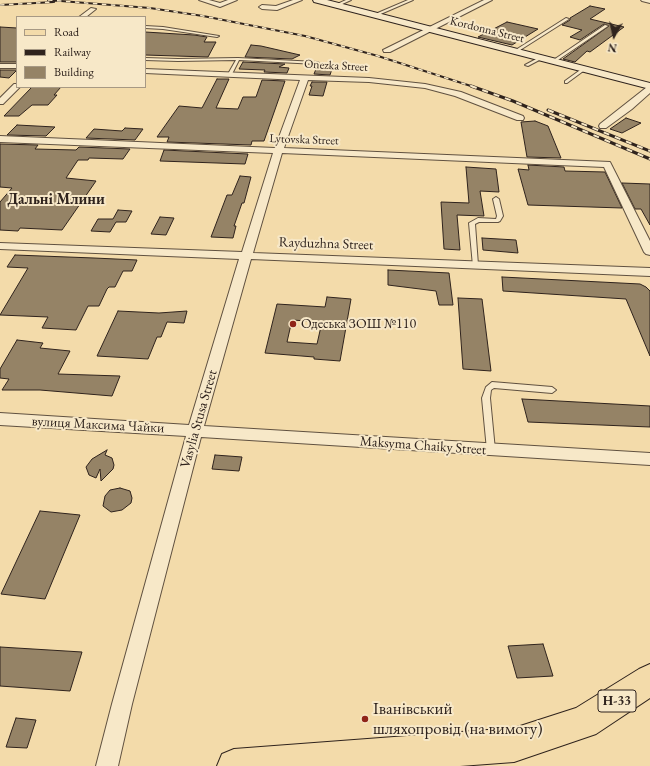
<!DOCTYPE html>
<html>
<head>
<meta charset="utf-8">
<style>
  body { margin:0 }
  #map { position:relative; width:650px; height:766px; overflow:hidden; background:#f3dbaa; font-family:"EB Garamond",serif }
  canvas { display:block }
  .legend { position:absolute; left:16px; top:16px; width:130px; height:72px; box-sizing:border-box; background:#f7e8c8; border:1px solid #a79984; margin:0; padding:5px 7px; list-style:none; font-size:12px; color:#2f231d }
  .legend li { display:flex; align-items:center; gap:8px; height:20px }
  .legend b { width:20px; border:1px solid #a79984 }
  .north { position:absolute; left:594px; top:16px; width:40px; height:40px; -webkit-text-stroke:3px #f7e8c8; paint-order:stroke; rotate:188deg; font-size:11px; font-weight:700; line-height:16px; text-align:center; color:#2f231d }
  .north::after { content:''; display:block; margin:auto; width:14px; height:18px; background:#2f231d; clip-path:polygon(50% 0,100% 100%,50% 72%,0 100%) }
</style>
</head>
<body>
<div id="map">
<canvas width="650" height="766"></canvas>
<ul class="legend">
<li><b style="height:5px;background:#f3dbaa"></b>Road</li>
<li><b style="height:5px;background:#2f231d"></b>Railway</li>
<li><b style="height:11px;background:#958366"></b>Building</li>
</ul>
<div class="north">N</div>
</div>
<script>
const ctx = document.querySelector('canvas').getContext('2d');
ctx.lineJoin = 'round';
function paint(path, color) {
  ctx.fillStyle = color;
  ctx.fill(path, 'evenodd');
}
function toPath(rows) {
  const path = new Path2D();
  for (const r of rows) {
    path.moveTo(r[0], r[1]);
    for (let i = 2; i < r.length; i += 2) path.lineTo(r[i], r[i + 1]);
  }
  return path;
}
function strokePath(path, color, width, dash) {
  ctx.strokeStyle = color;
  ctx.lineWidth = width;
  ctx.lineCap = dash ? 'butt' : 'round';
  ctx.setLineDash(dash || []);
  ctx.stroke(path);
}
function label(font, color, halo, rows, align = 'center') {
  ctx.font = font + ' "EB Garamond",serif';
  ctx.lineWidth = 4;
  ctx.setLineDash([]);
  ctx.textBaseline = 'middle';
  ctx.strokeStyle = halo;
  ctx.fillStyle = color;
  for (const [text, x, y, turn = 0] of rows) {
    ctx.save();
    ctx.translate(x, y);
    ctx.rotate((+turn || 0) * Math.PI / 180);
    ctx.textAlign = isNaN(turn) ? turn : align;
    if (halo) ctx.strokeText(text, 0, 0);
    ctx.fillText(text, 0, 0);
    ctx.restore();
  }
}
const building = toPath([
  [590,6,605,9,590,19,624,27,590,52,587,51,575,62,563,59,609,26,604,24,580,40,570,37,582,30,562,25,570,20,570,18,590,6],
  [507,22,538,29,512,45,478,37,507,22],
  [0,27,17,28,17,62,0,62,0,27],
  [145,32,194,35,207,37,204,42,216,42,208,57,145,55,145,32],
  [251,45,261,46,300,55,292,59,245,57,251,45],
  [243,62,285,64,279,67,289,68,287,73,264,72,265,70,239,69,243,62],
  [316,69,332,69,330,75,314,74,316,69],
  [0,70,17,70,9,78,0,77,0,70],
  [217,79,229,79,216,108,238,109,243,97,256,97,262,80,285,81,264,141,252,141,251,145,167,142,169,137,157,137,179,106,202,108,217,79],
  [312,82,327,82,323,96,309,95,312,86,310,86,312,82],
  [32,87,61,87,54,95,57,95,48,105,32,105,19,116,4,116,32,87],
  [626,118,641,123,622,133,610,129,626,118],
  [535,121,548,126,561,158,527,157,521,122,535,121],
  [17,125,55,127,46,136,7,135,17,125],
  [125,128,143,129,135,140,86,138,94,129,122,131,125,128],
  [0,144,38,145,35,149,76,150,79,147,130,149,123,159,89,158,88,160,78,160,66,178,96,181,62,230,20,228,18,231,0,230,0,202,12,188,0,187,0,144],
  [164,150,248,154,245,164,160,161,164,150],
  [528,165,564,167,565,171,605,172,622,208,528,205,518,169,529,170,528,165],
  [466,167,496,169,499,192,480,191,484,216,457,215,460,250,444,249,441,202,469,203,466,167],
  [240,176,251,177,244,203,242,203,234,226,236,226,233,238,211,237,227,195,232,195,240,176],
  [622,183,650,184,650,225,641,209,635,209,622,183],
  [118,210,132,211,126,222,116,222,110,232,91,231,98,219,113,219,118,210],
  [160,217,174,218,166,235,151,234,160,217],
  [482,238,516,240,518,253,483,250,482,238],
  [15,255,94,258,137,260,132,271,123,271,115,287,109,287,107,289,99,306,88,306,76,330,42,328,48,317,0,315,28,268,7,267,15,255],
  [388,270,449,273,453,305,439,305,436,291,388,285,388,270],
  [502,277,640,284,646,287,650,291,650,356,626,299,503,291,502,277],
  [327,297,351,299,340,361,314,359,314,357,265,353,277,304,325,307,327,297],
  [292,320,322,322,317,344,287,342,292,320],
  [458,298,482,299,491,371,463,369,458,298],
  [118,311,159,313,187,311,184,323,167,322,161,337,157,337,148,359,97,356,118,311],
  [17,340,43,343,40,348,70,351,58,374,120,376,112,396,40,390,2,390,9,379,0,378,0,369,17,340],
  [522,399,650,406,650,427,528,422,522,399],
  [107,450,105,455,112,458,114,465,113,469,101,481,100,469,96,478,89,475,86,467,92,459,107,450],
  [215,455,242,457,239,471,212,469,215,455],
  [120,488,130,491,132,498,131,503,122,510,111,512,103,506,105,496,110,490,120,488],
  [40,511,80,515,45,599,1,594,40,511],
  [543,644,553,676,517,678,508,646,543,644],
  [0,647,82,652,70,691,0,686,0,647],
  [16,718,36,720,27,748,6,747,16,718]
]);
const lane = toPath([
  [346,0,351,0,338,6,335,5,346,0],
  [408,0,413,0,376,16,373,15,408,0],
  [566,18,569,19,517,52,514,51,566,18],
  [605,25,608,26,555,62,552,61,605,25],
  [145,26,163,27,219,36,217,37,163,29,145,28,145,26],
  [540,57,543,58,528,66,525,65,540,57],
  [145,58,178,59,238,58,317,62,319,63,317,64,239,60,232,74,230,75,228,74,236,60,178,61,145,60,145,58],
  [583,68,586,69,567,83,565,83,565,81,583,68],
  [496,197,499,199,503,216,500,221,498,222,479,222,475,224,478,265,475,267,473,266,469,223,478,218,496,219,497,216,493,199,496,197],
  [492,382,552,387,556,390,552,393,494,388,491,390,490,398,495,450,494,452,491,453,488,452,487,450,482,398,486,387,492,382]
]);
const street = toPath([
  [199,0,209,0,220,3,228,0,237,0,220,7,199,0],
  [293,0,302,0,277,10,262,9,259,7,262,5,276,6,293,0],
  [484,0,492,0,390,52,384,52,383,50,484,0],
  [641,0,650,0,650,3,642,1,641,0],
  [91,8,96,9,86,17,79,17,91,8],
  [0,64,17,64,17,68,0,68,0,64],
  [145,69,369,78,425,84,461,92,523,116,524,118,523,120,517,120,455,96,425,88,369,82,308,80,284,148,610,162,650,241,650,255,646,254,644,252,604,167,282,153,253,253,650,268,650,276,251,259,204,426,650,453,650,465,201,437,132,704,118,766,96,766,112,704,186,436,0,425,0,413,189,425,239,259,0,249,0,243,242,252,273,153,0,142,0,136,275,148,300,80,145,73,145,69],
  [14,84,17,84,17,87,20,87,3,104,0,104,0,98,14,84],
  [647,87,650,87,650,93,632,109,606,128,600,128,599,126,600,124,647,87]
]);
const secondary = toPath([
  [313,0,327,0,650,83,650,89,314,2,313,0]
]);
const primary = toPath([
  [650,664,650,698,596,734,514,762,460,766,217,766,222,754,234,749,514,728,576,708,639,669,650,664]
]);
const railFar1 = toPath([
  [48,0,150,8,203,16,305,36,378,56,474,87],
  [0,5,54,2]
]);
const rail = toPath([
  [471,86,513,101,650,159],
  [548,110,650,151]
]);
const markers = [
  [293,324,4,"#8f2418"],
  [365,719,4,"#8f2418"]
];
const farStreetnames = [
  ["Kordonna Street",487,30,14],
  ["Onezka Street",336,66,3],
  ["Lytovska Street",304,140,2]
];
const shields = [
  [617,701,38]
];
const shieldNames = [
  ["Н-33",617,701]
];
const streetNames = [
  ["Rayduzhna Street",326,244,2],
  ["Vasylia Stusa Street",199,419,-74],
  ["вулиця Максима Чайки",98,425,3],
  ["Maksyma Chaiky Street",423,446,4]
];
const poiNames = [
  ["Одеська ЗОШ №110",301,324]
];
const farDistrictnames = [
  ["Дальні Млини",56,200]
];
const nearPoinames = [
  ["Iванівський",373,709],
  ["шляхопровід (на вимогу)",373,729]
];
paint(building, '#958366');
strokePath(building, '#2f231d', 1);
strokePath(lane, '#605140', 2);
strokePath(street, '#605140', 2);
strokePath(secondary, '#2f231d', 2);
strokePath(primary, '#2f231d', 2);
paint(lane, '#f7e8c8');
paint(street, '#f7e8c8');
paint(secondary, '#f7e8c8');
paint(primary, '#f3dbaa');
strokePath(railFar1, '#2f231d', 2);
strokePath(rail, '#2f231d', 3);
strokePath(railFar1, '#f7e8c8', 1.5, [4.5]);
strokePath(rail, '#f7e8c8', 2, [6]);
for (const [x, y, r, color] of markers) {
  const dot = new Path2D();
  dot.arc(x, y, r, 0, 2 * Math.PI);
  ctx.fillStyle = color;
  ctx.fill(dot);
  strokePath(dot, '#f7e8c8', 1.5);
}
label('12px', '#2f231d', '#f7e8c8', farStreetnames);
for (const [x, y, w] of shields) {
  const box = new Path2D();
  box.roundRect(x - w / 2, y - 11, w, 22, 3);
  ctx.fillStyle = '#f7e8c8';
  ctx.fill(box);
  strokePath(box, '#2f231d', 1);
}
label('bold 13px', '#2f231d', null, shieldNames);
label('14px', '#2f231d', '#f7e8c8', streetNames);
label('14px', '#2f231d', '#f7e8c8', poiNames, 'left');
label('bold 15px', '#2f231d', '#f7e8c8', farDistrictnames);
label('17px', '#2f231d', '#f7e8c8', nearPoinames, 'left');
</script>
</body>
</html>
